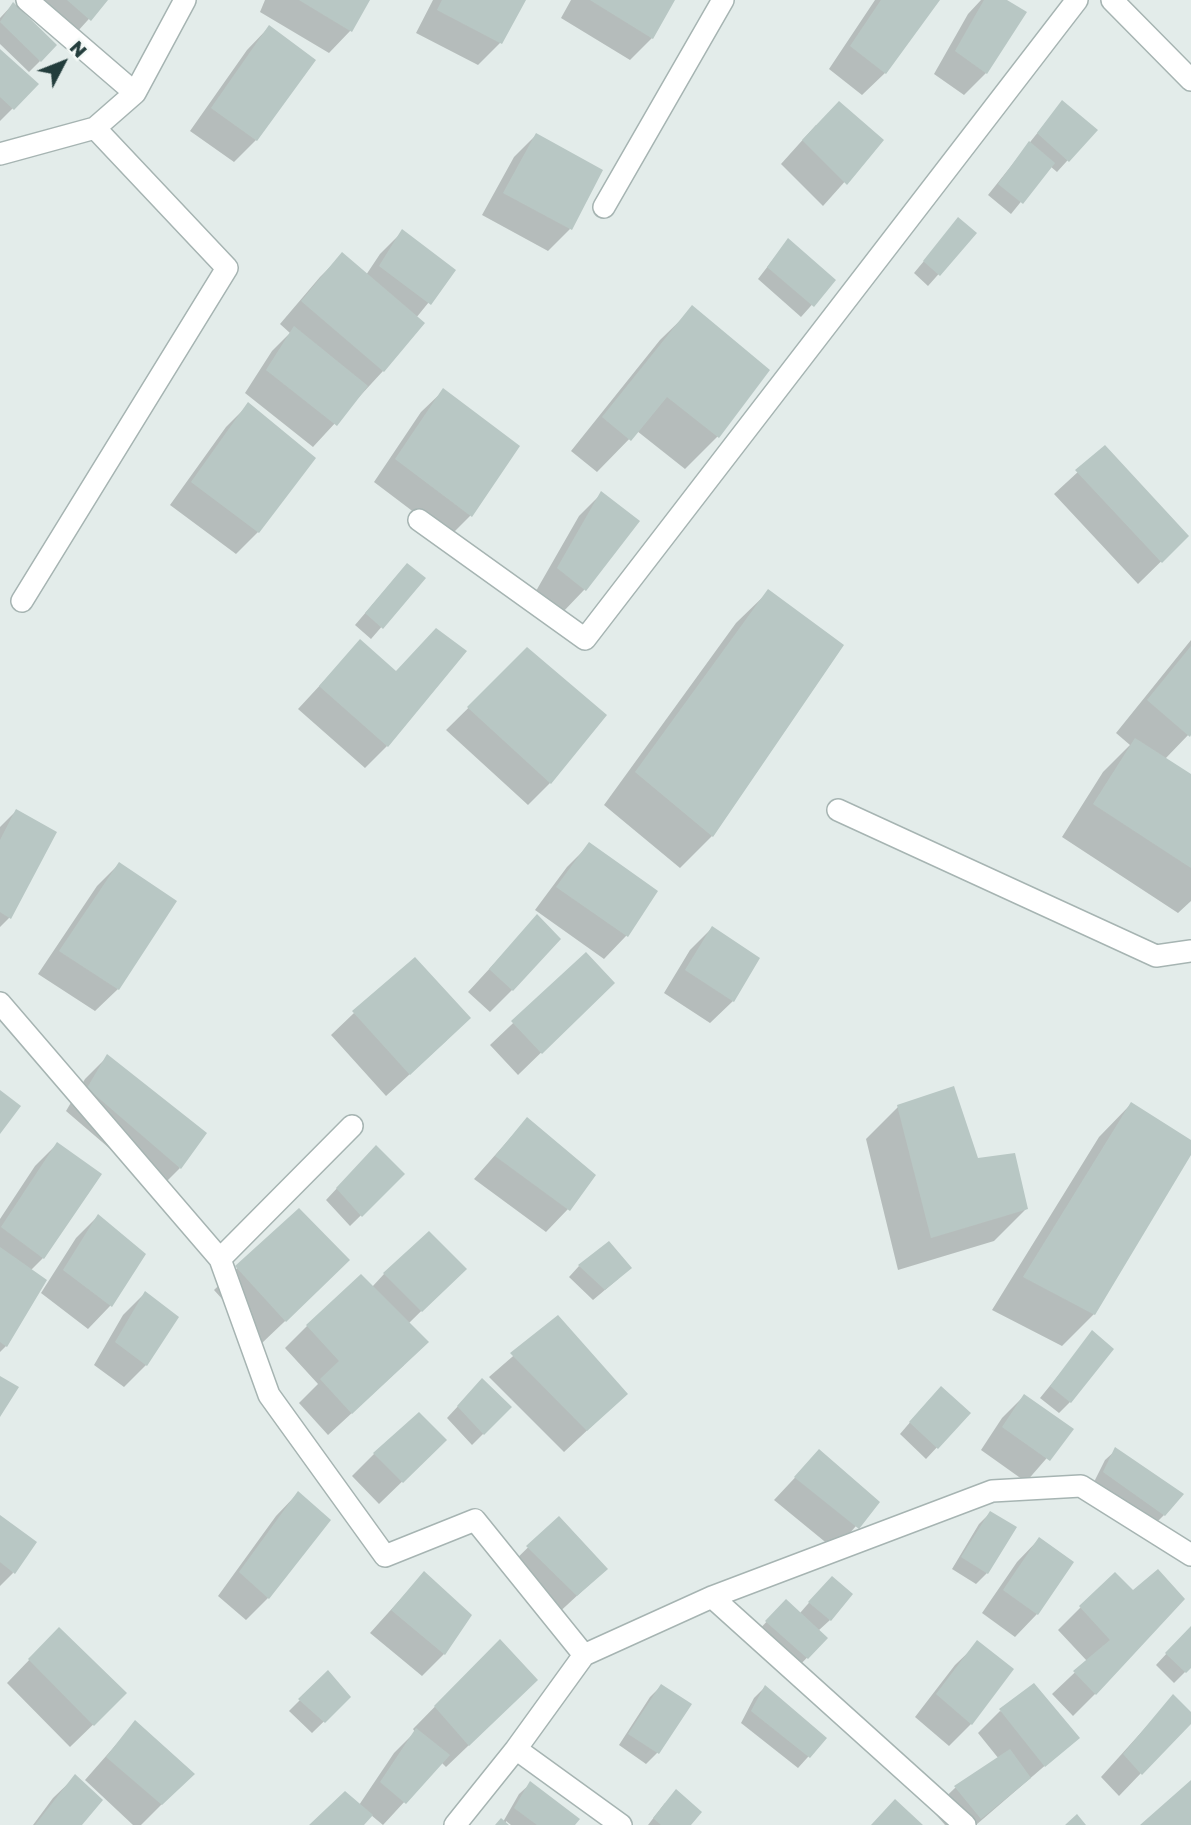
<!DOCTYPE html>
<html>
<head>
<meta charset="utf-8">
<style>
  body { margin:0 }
  #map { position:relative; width:1191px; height:1825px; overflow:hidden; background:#e3ecea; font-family:"Golos Text",sans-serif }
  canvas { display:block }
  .north { position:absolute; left:28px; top:28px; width:70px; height:70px; -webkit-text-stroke:5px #f4f9f7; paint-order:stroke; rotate:48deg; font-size:19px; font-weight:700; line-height:28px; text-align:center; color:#233d3c }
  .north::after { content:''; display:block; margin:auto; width:24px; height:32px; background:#233d3c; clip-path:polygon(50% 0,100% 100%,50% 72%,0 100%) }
</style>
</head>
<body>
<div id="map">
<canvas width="1191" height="1825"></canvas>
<div class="north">N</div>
</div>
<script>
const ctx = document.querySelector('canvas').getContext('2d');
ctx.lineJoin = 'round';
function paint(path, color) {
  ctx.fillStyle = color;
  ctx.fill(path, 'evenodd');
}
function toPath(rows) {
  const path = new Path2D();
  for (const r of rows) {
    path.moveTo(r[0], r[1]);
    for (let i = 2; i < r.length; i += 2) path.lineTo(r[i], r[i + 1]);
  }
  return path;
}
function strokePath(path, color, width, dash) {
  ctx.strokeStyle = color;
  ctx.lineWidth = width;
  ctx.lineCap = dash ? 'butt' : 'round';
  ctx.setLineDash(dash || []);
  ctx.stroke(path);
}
const shadow = toPath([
  [31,0,106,0,68,42],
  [265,0,368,0,351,30,329,53,260,12],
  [433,0,524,0,500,43,478,65,416,33],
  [571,0,673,0,652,38,630,60,561,18],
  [875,0,938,0,885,73,862,95,829,69],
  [981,0,1004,0,986,73,964,95,934,74,968,14],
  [13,4,40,61,29,72,0,44,0,18],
  [269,27,256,140,234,162,190,131,247,50],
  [0,52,37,84,0,121],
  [1062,102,1095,130,1057,172,1050,166,1011,214,988,195],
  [816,125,882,140,823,206,781,164],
  [536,135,570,229,548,251,482,215,514,157],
  [958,220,975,233,928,286,914,273],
  [403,231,454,271,416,318,383,371,313,447,245,393,272,351,290,333,280,324,320,277,342,255,366,275,380,254],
  [788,240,834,280,801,317,758,279],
  [693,308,718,436,685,469,637,431,597,472,571,451,660,340],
  [444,390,518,446,470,516,448,538,374,482,421,412],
  [248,405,258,532,236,554,170,505,226,427],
  [1105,447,1187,536,1138,584,1054,494],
  [602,493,637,522,584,590,562,613,536,591,579,516],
  [396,577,423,579,371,639,355,625],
  [769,591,712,836,680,868,604,805,736,623],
  [1191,640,1191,732,1165,759,1191,776,1191,901,1178,913,1062,837,1103,772,1130,745,1116,733],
  [360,642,387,746,365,768,298,709],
  [527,650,550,783,528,805,446,730],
  [16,811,9,918,0,927,0,827],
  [589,845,655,891,626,936,604,959,535,910,567,867],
  [119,864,118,989,95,1011,38,974,97,886],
  [537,917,512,990,490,1012,468,992],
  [712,928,733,1001,710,1023,664,993,690,950],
  [586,954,590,1005,518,1075,490,1045],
  [354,1013,447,1040,386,1096,331,1035],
  [107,1057,180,1168,158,1190,66,1111,85,1079],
  [1131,1104,1191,1142,1191,1152,1094,1314,1062,1346,992,1310,1099,1137],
  [898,1107,977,1159,1026,1209,994,1241,898,1270,866,1139],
  [527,1119,568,1209,546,1232,474,1179],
  [57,1144,43,1258,30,1271,6,1346,0,1352,0,1219,35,1166],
  [365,1158,403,1174,350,1226,326,1200],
  [299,1210,325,1283,262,1343,214,1290],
  [98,1216,144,1254,110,1306,88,1329,41,1293,76,1238],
  [579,1266,618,1279,593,1300,569,1277],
  [464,1269,408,1324,404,1365,328,1435,299,1403,318,1384,285,1348,307,1326,372,1287,384,1274],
  [145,1293,146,1365,124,1387,94,1365,123,1315],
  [558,1317,626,1394,564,1452,489,1377],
  [1093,1333,1070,1402,1059,1413,1040,1398],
  [472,1391,510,1407,472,1445,447,1418],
  [1024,1396,1072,1429,1026,1482,981,1450,1002,1418],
  [930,1399,969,1413,926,1459,900,1434],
  [445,1440,379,1504,352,1476,374,1454],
  [1116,1450,1164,1515,1153,1526,1093,1484,1105,1460],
  [819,1452,877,1502,835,1550,774,1500],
  [298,1493,329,1520,268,1598,246,1620,218,1596,276,1516],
  [990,1513,1014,1528,987,1573,976,1584,952,1569,979,1524],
  [0,1517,13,1573,0,1586],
  [558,1518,606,1569,554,1617,505,1570],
  [1039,1539,1072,1562,1037,1614,1015,1637,982,1613,1017,1562],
  [424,1573,444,1654,422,1676,370,1633],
  [821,1589,830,1620,818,1631,826,1638,796,1669,756,1633,786,1601,800,1613],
  [1133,1592,1095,1694,1073,1716,1052,1694,1087,1661,1058,1630,1081,1607],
  [1191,1627,1191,1666,1174,1683,1156,1665],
  [59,1629,103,1715,70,1747,7,1683],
  [499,1641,513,1703,446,1767,441,1762,383,1825,371,1815,362,1825,312,1825,359,1805,394,1753,415,1732,413,1729],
  [978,1643,971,1724,949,1746,915,1717,955,1665],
  [328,1672,349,1697,312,1733,289,1711],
  [661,1686,657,1753,646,1764,619,1745,650,1697],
  [765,1687,825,1738,798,1768,741,1723,754,1698],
  [1173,1697,1191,1714,1191,1721,1119,1796,1101,1777],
  [1000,1711,1077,1738,976,1825,945,1825,932,1810,955,1788,999,1759,978,1733],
  [135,1723,170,1796,141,1825,133,1825,85,1780],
  [76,1776,80,1825,33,1825,53,1798],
  [530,1784,573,1825,511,1825,506,1821,506,1825,497,1825,503,1822,519,1794],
  [665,1803,689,1825,648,1825]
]);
const building = toPath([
  [67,0,108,0,91,21],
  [299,0,370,0,352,32],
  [442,0,526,0,502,44,437,10],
  [590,0,675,0,653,39],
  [881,0,940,0,886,74,850,46],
  [984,0,1007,0,1027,12,987,74,955,51],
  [13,2,57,45,41,62,0,22],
  [269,25,316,60,257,141,211,108],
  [0,49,39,84,14,110,0,97],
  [1062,100,1098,130,1069,162,1037,133],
  [839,101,884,140,847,185,802,140],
  [536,133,603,170,572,230,503,193],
  [1029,141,1055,163,1023,204,998,184],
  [958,217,977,233,940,276,923,261],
  [402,229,456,270,431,305,379,266],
  [788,238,836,280,814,307,767,267],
  [342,252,425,323,384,372,301,301],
  [692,305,770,370,719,438,667,397,631,441,602,417],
  [294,326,368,386,337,426,266,370],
  [443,388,520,446,472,517,395,459],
  [248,402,316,458,259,533,191,482],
  [1105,445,1189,536,1162,563,1075,470],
  [601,491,640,521,586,591,557,568],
  [407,563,426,578,383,629,365,613],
  [768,589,844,645,713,837,635,772],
  [436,628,467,651,388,747,319,686,360,639,396,671],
  [1191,646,1191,735,1190,737,1147,700],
  [527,647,607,715,551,784,467,707],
  [1135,738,1191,774,1191,868,1093,804],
  [16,809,57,832,11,919,0,912,0,840],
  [589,842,658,891,628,937,556,887],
  [119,862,177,901,119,990,59,951],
  [537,914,561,939,513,991,489,969],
  [712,926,760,958,734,1002,685,970],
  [586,952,615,983,542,1054,511,1021],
  [415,957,471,1018,410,1075,352,1011],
  [107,1054,207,1133,181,1169,87,1088],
  [954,1086,978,1158,1015,1153,1028,1209,931,1238,897,1105],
  [0,1090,21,1106,0,1134],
  [1131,1102,1191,1140,1191,1155,1095,1315,1023,1277],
  [527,1117,596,1175,570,1211,495,1156],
  [57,1142,102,1174,44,1259,1,1227],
  [376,1145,405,1174,362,1217,336,1188],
  [299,1208,350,1260,286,1322,235,1266],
  [98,1214,146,1254,112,1307,63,1270],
  [429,1231,467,1269,422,1312,383,1273],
  [609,1241,632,1268,605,1290,578,1265],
  [0,1247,47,1280,7,1347,0,1342],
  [361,1274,429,1342,352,1414,320,1379,339,1361,306,1325],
  [145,1291,179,1317,147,1366,115,1342],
  [558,1315,628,1394,587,1431,510,1353],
  [1092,1330,1114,1349,1071,1403,1050,1386],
  [0,1376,19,1387,0,1417],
  [482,1378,512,1407,484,1435,457,1406],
  [941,1386,971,1413,938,1449,909,1422],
  [1024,1394,1074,1429,1050,1461,1002,1427],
  [419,1412,447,1440,403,1483,373,1453],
  [1115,1447,1184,1494,1165,1516,1103,1472],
  [819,1449,880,1502,859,1529,794,1477],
  [298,1491,331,1520,269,1599,239,1572],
  [990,1511,1017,1527,988,1574,961,1557],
  [0,1515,37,1542,15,1574,0,1562],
  [559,1516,608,1569,577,1596,526,1546],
  [1039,1537,1074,1562,1038,1615,1003,1590],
  [1158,1569,1185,1599,1096,1695,1073,1671,1110,1640,1079,1606,1115,1572,1133,1590],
  [424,1571,472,1615,445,1655,391,1610],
  [832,1576,853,1594,831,1621,808,1602],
  [786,1599,828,1638,808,1659,765,1621],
  [1191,1626,1191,1668,1186,1673,1165,1653],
  [59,1627,127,1693,94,1726,28,1659],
  [500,1639,538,1680,469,1746,434,1706],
  [977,1640,1014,1669,972,1725,936,1694],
  [328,1670,351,1697,325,1723,298,1699],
  [1034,1683,1080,1738,1045,1767,999,1709],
  [661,1684,692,1704,659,1754,628,1734],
  [765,1685,827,1738,810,1758,751,1711],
  [1173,1694,1191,1712,1191,1724,1142,1775,1123,1754],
  [135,1720,195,1774,162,1805,106,1757],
  [416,1728,450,1755,406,1804,380,1782],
  [1010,1749,1031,1778,981,1819,954,1786],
  [75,1774,103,1800,82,1825,35,1825],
  [1191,1780,1191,1825,1140,1825],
  [530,1781,580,1819,575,1825,537,1825,514,1808],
  [676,1789,702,1812,691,1825,661,1825,653,1818],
  [345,1791,373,1815,364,1825,309,1825],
  [895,1799,923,1825,871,1825],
  [1077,1814,1086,1825,1065,1825],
  [501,1818,509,1825,495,1825]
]);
const service = toPath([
  [838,810,1156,956,1191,951]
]);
const minor = toPath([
  [27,0,135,93],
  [1112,0,1191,80],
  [0,154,95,128,135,93,185,0],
  [604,207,723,0],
  [419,520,585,639,1077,0],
  [22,601,227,268,95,128],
  [0,1003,220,1259,269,1395,385,1556,475,1520,584,1655,712,1597,992,1491,1081,1486,1191,1555],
  [220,1259,352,1126],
  [712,1597,965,1825],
  [516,1749,621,1825],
  [455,1825,516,1749,584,1655]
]);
paint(shadow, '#0003');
paint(building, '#b8c7c4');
strokePath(service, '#a6b4b2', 24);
strokePath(minor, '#a6b4b2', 24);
strokePath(service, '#fff', 21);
strokePath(minor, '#fff', 21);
</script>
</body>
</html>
